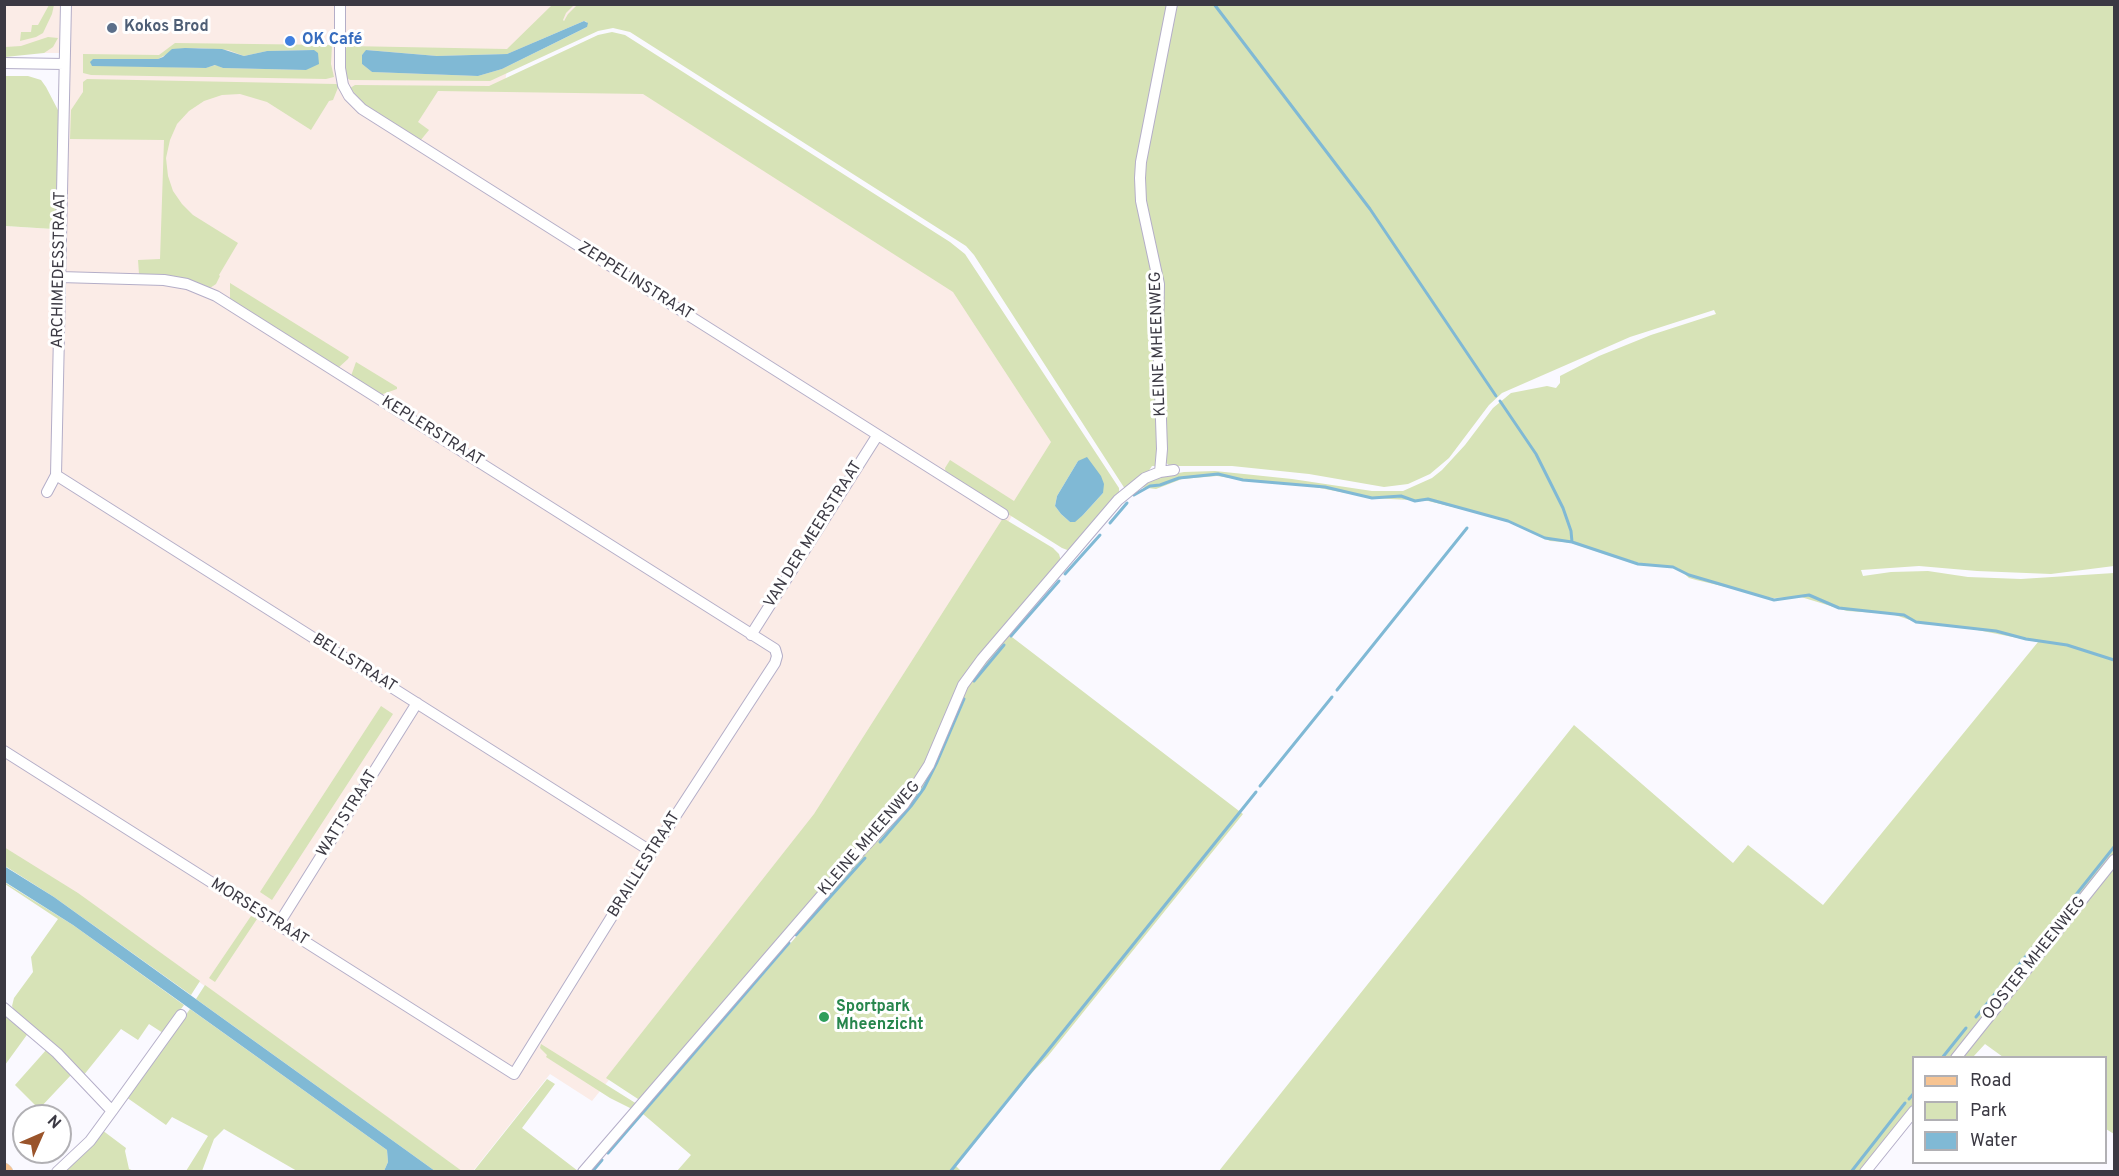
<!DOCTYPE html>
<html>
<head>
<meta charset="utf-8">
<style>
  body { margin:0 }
  #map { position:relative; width:2119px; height:1176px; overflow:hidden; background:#faf9ff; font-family:Overpass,sans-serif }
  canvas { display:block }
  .frame { position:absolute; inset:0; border:6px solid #3b3943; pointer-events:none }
  .legend { position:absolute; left:1912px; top:1056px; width:195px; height:108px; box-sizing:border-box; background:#fff; border:2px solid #b1b0b4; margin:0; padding:8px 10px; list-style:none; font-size:18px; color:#3b3943 }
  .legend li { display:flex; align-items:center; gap:12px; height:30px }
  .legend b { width:30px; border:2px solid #b1b0b4 }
  .north { position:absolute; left:12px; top:1104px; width:60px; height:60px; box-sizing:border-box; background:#fff; border:2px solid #b1b0b4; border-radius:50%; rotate:45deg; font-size:16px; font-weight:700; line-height:24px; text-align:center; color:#3b3943 }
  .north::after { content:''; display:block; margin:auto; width:21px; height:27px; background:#9a542b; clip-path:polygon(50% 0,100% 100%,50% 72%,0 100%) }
</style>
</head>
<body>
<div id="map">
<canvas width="2119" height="1176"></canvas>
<div class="frame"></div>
<ul class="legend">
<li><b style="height:8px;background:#f7c492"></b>Road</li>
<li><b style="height:16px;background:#d7e3b7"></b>Park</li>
<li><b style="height:16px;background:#80b9d5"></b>Water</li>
</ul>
<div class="north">N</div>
</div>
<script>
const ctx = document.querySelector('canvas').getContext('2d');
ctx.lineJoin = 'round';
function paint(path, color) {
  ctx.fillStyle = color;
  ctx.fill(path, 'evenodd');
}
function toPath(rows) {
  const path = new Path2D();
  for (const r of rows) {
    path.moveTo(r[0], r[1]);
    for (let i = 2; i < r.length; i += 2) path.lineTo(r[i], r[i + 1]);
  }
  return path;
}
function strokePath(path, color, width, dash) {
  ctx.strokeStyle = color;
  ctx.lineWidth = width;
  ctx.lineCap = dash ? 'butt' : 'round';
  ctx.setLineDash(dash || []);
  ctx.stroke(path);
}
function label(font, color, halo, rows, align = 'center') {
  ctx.font = font + ' Overpass,sans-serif';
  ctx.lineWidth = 6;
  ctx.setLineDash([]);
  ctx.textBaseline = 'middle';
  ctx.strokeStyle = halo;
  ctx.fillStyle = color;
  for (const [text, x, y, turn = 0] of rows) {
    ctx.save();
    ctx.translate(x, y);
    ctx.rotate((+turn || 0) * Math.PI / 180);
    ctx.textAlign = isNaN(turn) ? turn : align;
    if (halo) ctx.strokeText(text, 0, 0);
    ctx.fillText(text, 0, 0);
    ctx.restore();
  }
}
const industrial = toPath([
  [5,5,585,5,508,62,505,83,643,90,958,293,1059,442,820,818,592,1101,550,1074,473,1171,462,1171,67,887,5,849,4,226,53,229,60,53,5,53]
]);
const green = toPath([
  [578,4,1169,5,1138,156,1156,273,1159,439,1155,466,1152,466,1148,472,1125,489,974,255,966,246,630,32,613,28,598,31,490,81,350,80,346,77,345,49,348,46,507,49,552,5,574,5,566,13,563,20,564,21,568,14],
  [584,21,587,22,587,27,502,69,478,76,372,72,362,64,362,55,367,50,437,56,507,54],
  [49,5,54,5,52,14,43,33,36,37,20,41,21,32,31,32,32,25,38,25],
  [1173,5,2114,5,2114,566,2051,574,1977,571,1919,566,1861,570,1863,576,1891,572,1928,571,1968,577,2021,579,2114,573,2114,857,1953,1057,1914,1058,1913,1106,1861,1171,1219,1171,1574,725,1733,863,1748,845,1823,905,2038,642,1962,627,1922,624,1892,614,1847,611,1801,597,1773,598,1760,596,1748,592,1696,580,1689,578,1678,568,1642,564,1575,543,1550,541,1502,519,1428,501,1372,498,1309,486,1249,481,1217,476,1182,479,1156,489,1139,487,1162,476,1184,472,1215,471,1292,479,1372,491,1403,491,1432,478,1442,470,1465,445,1493,408,1511,393,1547,386,1556,388,1560,383,1560,376,1599,356,1651,335,1716,314,1714,310,1630,337,1502,393,1489,405,1449,458,1430,474,1408,484,1384,487,1309,474,1232,466,1170,466,1165,462,1161,329,1143,170],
  [612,32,625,35,950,242,965,254,1119,488,1119,493,1070,551,1062,548,946,475,945,468,950,460,1014,501,1051,442,953,292,643,94,438,91,418,122,429,130,420,141,366,106,350,88,355,85,489,86,598,35],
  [1078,461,1103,493,1083,515,1070,522,1061,514,1055,506,1057,496],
  [48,37,58,38,53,47,44,53,5,57,5,47,21,46],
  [175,43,332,45,331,64,334,77,326,79,91,75,83,73,83,54,159,55],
  [199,48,228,50,244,56,267,51,314,50,306,70,223,68,216,65,205,68,91,65,158,59,176,49],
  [4,76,28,76,41,80,46,87,59,112,59,193,53,229,5,226],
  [87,79,336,84,339,85,333,100,329,101,311,130,267,102,240,94,222,95,204,101,189,111,177,124,170,140,166,158,168,176,173,191,182,204,193,215,238,243,219,275,220,276,216,284,210,288,162,275,139,274,138,260,160,259,164,140,70,139,71,110,83,92,83,82],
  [230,283,349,357,348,359,338,368,230,299],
  [356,362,397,387,397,389,380,395,351,376],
  [1003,518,1053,548,1059,554,1061,561,950,703,919,775,902,800,641,1098,638,1099,606,1078,814,814],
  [1008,634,1243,814,1048,1056,1007,1099,955,1165,961,1171,677,1171,691,1155,643,1114,808,923,835,884,907,806,966,686],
  [381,706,393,714,272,900,260,892],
  [4,847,78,893,200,981,191,995,54,897,5,866],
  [2114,864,2114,1134,2106,1129,2106,1058,2003,1057,1985,1044,1973,1057,1959,1058],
  [4,882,73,925,184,1005,163,1033,149,1024,138,1040,121,1029,83,1076,16,1014,12,1006,14,998,33,972,31,957,58,919,5,884],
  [251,916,257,919,215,982,209,978],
  [205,985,385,1115,462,1171,435,1171,196,999],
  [190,1009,387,1150,388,1162,384,1171,297,1171,224,1129,214,1139,202,1171,186,1171,208,1136,172,1117,166,1125,126,1097],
  [5,1013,29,1032,5,1065],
  [541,1044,637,1104,632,1109,610,1098,546,1057,547,1055,540,1048],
  [47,1049,72,1074,39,1109,15,1085],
  [547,1079,555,1084,522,1128,578,1171,473,1172],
  [102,1130,126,1148,125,1151,129,1169,134,1171,61,1172]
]);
const water = toPath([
  [584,21,588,23,587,27,502,69,478,76,372,72,362,64,362,55,366,50,437,56,507,54],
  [185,48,222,49,244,56,267,51,314,50,318,53,319,64,306,70,223,68,215,65,206,68,92,66,90,62,93,59,158,59,163,57,172,49],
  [1087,457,1101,476,1104,484,1103,493,1083,515,1075,522,1070,522,1061,514,1055,506,1057,496,1078,461],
  [4,866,54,897,435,1171,384,1171,388,1162,387,1150,73,925,5,882]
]);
const stream = toPath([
  [1214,4,1370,209,1496,396],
  [1500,401,1536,454,1563,508,1571,531,1572,542],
  [1134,495,1150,486,1160,485,1179,478,1218,474,1243,480,1325,487,1372,498,1401,496,1415,501,1428,499,1508,521,1545,538,1572,542,1638,564,1673,567,1689,575,1774,600,1809,595,1839,608,1904,615,1916,622,1996,631,2026,639,2067,645,2114,660],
  [1110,523,1127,503],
  [1065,574,1100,535],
  [1011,636,1059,581],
  [974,681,1004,645],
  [1337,690,1467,528],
  [1260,786,1332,697],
  [880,842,911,806,924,788,937,762,964,699],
  [2063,911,2114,847],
  [796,935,865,858],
  [1976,1017,2059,916],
  [1942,1058,1966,1028],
  [1909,1099,1914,1093],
  [608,1153,789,943],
  [592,1172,602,1160],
  [950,1172,1256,792],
  [1851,1172,1905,1103]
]);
const minor = toPath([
  [340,4,340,68,343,85,349,96,362,109,1003,514],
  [4,63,64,64],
  [1160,472,1162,449,1158,332,1159,284,1141,201,1140,178,1141,162,1172,4],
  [56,475,652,852],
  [47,492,56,475,66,4],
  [751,635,877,436],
  [4,751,514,1074,652,852,775,663,777,656,775,649,216,296,187,284,164,280,60,277],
  [278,925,417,703],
  [4,1008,57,1053,112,1111,90,1141,57,1172],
  [1956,1058,2114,860],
  [112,1111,181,1015],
  [583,1172,854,858,904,804,929,765,963,685,982,659,1118,500,1145,478,1160,472,1174,470],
  [1865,1172,1914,1111]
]);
const major = toPath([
  [4,1170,6,1172]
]);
const markers = [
  [112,28,6,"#5c6f8a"],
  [290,41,6,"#3f7fe0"],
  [824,1017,6,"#2e9e5b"]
];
const serviceNames = [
  ["Kokos Brod",124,28]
];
const shopNames = [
  ["OK Café",302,41]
];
const streetNames = [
  ["ARCHIMEDESSTRAAT",60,270,-89],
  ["ZEPPELINSTRAAT",635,282,32],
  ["KLEINE MHEENWEG",1159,344,-92],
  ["KEPLERSTRAAT",432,432,32],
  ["VAN DER MEERSTRAAT",814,535,-58],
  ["BELLSTRAAT",354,664,32],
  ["WATTSTRAAT",348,814,-58],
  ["KLEINE MHEENWEG",870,839,-49],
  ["BRAILLESTRAAT",645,865,-58],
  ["MORSESTRAAT",259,913,32],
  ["OOSTER MHEENWEG",2035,959,-51]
];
const leisureNames = [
  ["Sportpark",836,1008],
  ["Mheenzicht",836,1026]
];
paint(industrial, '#fbece7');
paint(green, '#d7e3b7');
paint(water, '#80b9d5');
strokePath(stream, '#80b9d5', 3);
strokePath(minor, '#b4aec8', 12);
strokePath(major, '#d8d7d9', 15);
strokePath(minor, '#fff', 10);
strokePath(major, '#f7c492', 14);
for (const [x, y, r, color] of markers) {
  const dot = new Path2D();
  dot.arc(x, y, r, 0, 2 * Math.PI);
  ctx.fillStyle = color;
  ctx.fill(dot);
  strokePath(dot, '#fff', 2);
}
label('bold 16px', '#4e5e75', '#fff', serviceNames, 'left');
label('bold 16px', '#366cbe', '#fff', shopNames, 'left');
label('16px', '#3b3943', '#fff', streetNames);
label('bold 16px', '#27864d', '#fff', leisureNames, 'left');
</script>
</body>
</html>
